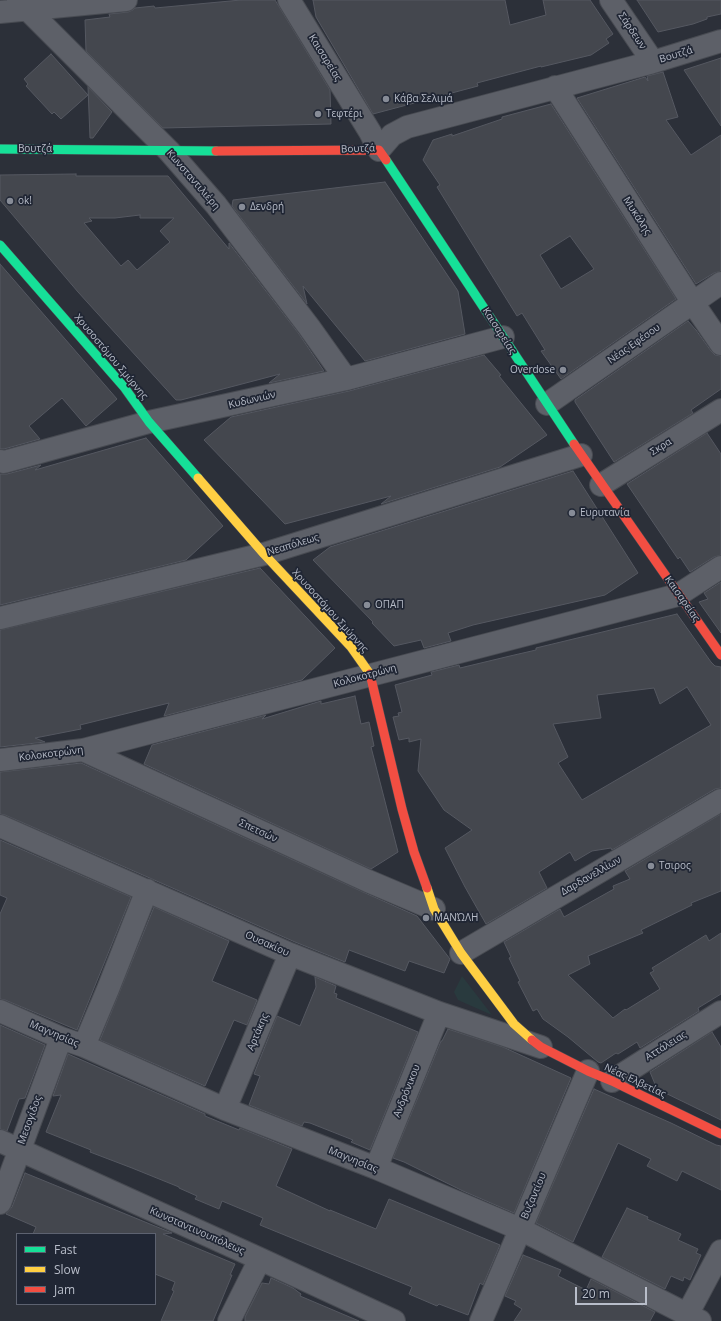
<!DOCTYPE html>
<html>
<head>
<meta charset="utf-8">
<style>
  body { margin:0 }
  #map { position:relative; width:721px; height:1321px; overflow:hidden; background:#2c3039; font-family:"Open Sans",sans-serif }
  canvas { display:block }
  .legend { position:absolute; left:16px; top:1233px; width:140px; height:72px; box-sizing:border-box; background:#202634; border:1px solid #5d6270; margin:0; padding:5px 7px; list-style:none; font-size:12px; color:#b8bdc9 }
  .legend li { display:flex; align-items:center; gap:8px; height:20px }
  .legend b { width:20px; border:1px solid #5d6270 }
  .scale { position:absolute; left:575px; top:1287px; width:72px; height:18px; box-sizing:border-box; border:2px solid #b8bdc9; border-top:0; padding-left:5px; font-size:12px; line-height:14px; white-space:nowrap; color:#b8bdc9; -webkit-text-stroke:3px #202634; paint-order:stroke }
</style>
</head>
<body>
<div id="map">
<canvas width="721" height="1321"></canvas>
<ul class="legend">
<li><b style="height:5px;background:#16e098"></b>Fast</li>
<li><b style="height:5px;background:#ffcf43"></b>Slow</li>
<li><b style="height:5px;background:#f24e42"></b>Jam</li>
</ul>
<div class="scale">20 m</div>
</div>
<script>
const ctx = document.querySelector('canvas').getContext('2d');
ctx.lineJoin = 'round';
function paint(path, color) {
  ctx.fillStyle = color;
  ctx.fill(path, 'evenodd');
}
function toPath(rows) {
  const path = new Path2D();
  for (const r of rows) {
    path.moveTo(r[0], r[1]);
    for (let i = 2; i < r.length; i += 2) path.lineTo(r[i], r[i + 1]);
  }
  return path;
}
function strokePath(path, color, width, dash) {
  ctx.strokeStyle = color;
  ctx.lineWidth = width;
  ctx.lineCap = dash ? 'butt' : 'round';
  ctx.setLineDash(dash || []);
  ctx.stroke(path);
}
function label(font, color, halo, rows, align = 'center') {
  ctx.font = font + ' "Open Sans",sans-serif';
  ctx.lineWidth = 3.5;
  ctx.setLineDash([]);
  ctx.textBaseline = 'middle';
  ctx.strokeStyle = halo;
  ctx.fillStyle = color;
  for (const [text, x, y, turn = 0] of rows) {
    ctx.save();
    ctx.translate(x, y);
    ctx.rotate((+turn || 0) * Math.PI / 180);
    ctx.textAlign = isNaN(turn) ? turn : align;
    if (halo) ctx.strokeText(text, 0, 0);
    ctx.fillText(text, 0, 0);
    ctx.restore();
  }
}
const green = toPath([
  [462,976,492,1015,458,1000,454,992]
]);
const building = toPath([
  [241,0,275,0,330,90,331,124,163,128,86,51,85,20,110,17,109,14,128,12,133,10,135,8,154,6,155,8,241,0],
  [313,0,505,0,510,25,546,15,543,0,590,0,613,34,606,39,609,43,591,55,541,67,541,66,477,83,478,86,373,114,316,17,313,0],
  [637,0,721,0,721,14,707,17,707,19,693,24,658,32,637,0],
  [51,54,88,95,61,119,54,112,52,114,26,86,28,84,24,79,51,54],
  [721,58,721,126,684,70,721,58],
  [663,72,678,117,666,120,691,155,721,135,721,271,714,273,696,284,577,98,645,77,648,81,647,76,663,72],
  [88,87,112,112,93,138,90,138,88,87],
  [551,104,676,299,561,379,541,351,545,350,522,313,517,316,481,258,437,187,440,185,423,160,433,140,452,134,452,136,502,119,502,117,551,104],
  [570,236,594,269,561,289,540,255,570,236],
  [76,174,76,176,168,176,229,249,229,243,299,334,324,371,269,383,280,374,181,400,176,400,78,292,0,200,0,175,76,174],
  [140,215,140,218,174,218,160,231,170,242,137,270,128,260,121,266,84,223,92,221,89,218,115,218,140,215],
  [385,182,458,291,465,334,365,361,303,286,307,304,232,206,233,200,385,182],
  [0,264,117,399,86,426,62,398,29,426,40,439,4,449,0,449,0,264],
  [688,321,696,330,711,351,715,355,721,356,721,389,691,410,693,413,614,462,575,402,575,400,688,321],
  [484,355,501,375,499,376,547,435,500,467,381,504,391,496,285,524,204,440,231,417,349,391,484,355],
  [707,433,721,454,721,555,714,557,690,572,680,557,678,559,627,484,707,433],
  [146,438,223,526,186,560,0,605,0,474,7,474,41,465,35,470,146,438],
  [573,471,638,573,605,595,473,625,448,633,451,641,424,648,421,640,394,646,372,623,373,622,313,560,330,547,573,471],
  [260,568,335,648,302,680,164,716,169,703,80,725,81,729,35,738,45,742,0,747,0,630,260,568],
  [721,582,721,633,699,602,708,599,704,593,721,582],
  [677,614,711,662,715,666,721,667,721,788,715,789,612,850,611,848,592,851,575,861,570,852,539,872,547,888,486,924,465,887,445,848,472,830,444,810,418,771,421,739,409,742,409,738,399,740,393,717,399,716,398,713,402,712,395,685,432,675,431,672,459,665,460,668,510,656,536,650,536,648,677,614],
  [687,687,711,725,582,800,558,763,568,757,553,724,601,718,597,695,654,688,660,704,687,687],
  [355,696,361,724,369,722,374,746,371,747,398,852,371,869,144,764,152,745,266,715,262,719,321,701,321,704,355,696],
  [81,763,363,892,417,916,450,959,444,973,409,961,405,971,349,950,345,962,295,942,152,879,5,815,0,814,0,772,81,763],
  [721,814,721,891,691,903,692,905,641,930,643,933,588,956,590,964,568,975,613,1018,625,1009,626,1010,660,989,650,973,654,971,652,968,706,935,709,941,721,933,721,994,698,1008,699,1011,640,1048,637,1042,618,1054,616,1053,601,1063,598,1062,568,1037,543,1019,537,1009,533,1011,518,982,520,981,509,958,511,957,504,942,560,909,564,917,614,889,613,886,630,879,625,871,721,814],
  [0,840,131,897,77,1030,5,1000,0,999,0,914,7,898,0,895,0,840],
  [154,907,229,941,212,981,257,1000,247,1025,234,1020,205,1086,100,1040,154,907],
  [315,977,336,986,334,993,337,994,336,998,418,1032,370,1150,351,1142,353,1140,310,1123,304,1122,302,1126,249,1105,260,1076,254,1074,277,1016,300,1026,316,987,315,977],
  [0,1025,45,1045,25,1098,19,1099,7,1131,0,1129,0,1025],
  [448,1029,503,1047,571,1078,514,1213,463,1191,404,1162,393,1158,441,1041,442,1041,448,1029],
  [712,1032,721,1047,721,1120,657,1089,650,1072,712,1032],
  [68,1054,205,1114,205,1116,239,1130,240,1128,292,1149,276,1186,330,1211,330,1210,376,1229,389,1199,500,1245,483,1285,480,1283,468,1315,439,1304,437,1306,409,1294,412,1287,260,1225,263,1218,222,1201,219,1209,195,1199,197,1196,179,1188,179,1187,132,1168,90,1152,91,1150,46,1132,61,1095,53,1096,68,1054],
  [594,1089,671,1123,716,1145,721,1146,721,1190,682,1171,677,1181,647,1166,651,1159,618,1143,573,1242,536,1223,594,1089],
  [25,1173,172,1233,163,1234,235,1264,230,1275,232,1275,213,1321,161,1321,174,1291,172,1290,175,1282,155,1274,155,1234,33,1234,36,1227,6,1214,12,1207,25,1173],
  [627,1208,648,1217,647,1219,681,1234,678,1240,698,1249,696,1253,701,1255,690,1280,684,1277,683,1281,671,1276,665,1289,602,1257,627,1208],
  [523,1255,561,1270,558,1276,586,1290,591,1279,655,1312,650,1321,514,1321,522,1309,514,1304,516,1301,505,1296,523,1255],
  [271,1278,293,1288,301,1294,300,1296,359,1321,245,1321,245,1317,262,1283,269,1284,271,1278]
]);
const street = toPath([
  [18,0,169,151,216,205,309,327,346,379],
  [289,0,370,132,379,150,392,135,407,127,653,62,721,41],
  [611,0,653,62],
  [0,12,126,0],
  [555,87,693,303,721,344],
  [547,404,721,283],
  [0,461,4,462,149,422,346,379,503,337],
  [601,485,721,410],
  [0,618,264,554,581,455],
  [83,750,368,881,434,909],
  [0,760,83,750,678,595,721,567],
  [0,826,290,954,439,1013,541,1047],
  [461,953,721,800],
  [0,1011,61,1038,84,1046,225,1109,376,1168,520,1229,700,1321],
  [84,1046,108,989,147,890],
  [612,1081,721,1012],
  [225,1109,290,954],
  [0,1141,260,1259,394,1321],
  [376,1168,439,1013],
  [0,1203,61,1038],
  [687,1315,721,1251],
  [229,1321,260,1259],
  [481,1321,588,1071]
]);
const fast = toPath([
  [0,149,216,151],
  [386,160,574,444],
  [0,245,124,387,149,422,198,478]
]);
const slow = toPath([
  [198,478,264,554,351,647,370,674],
  [427,888,434,909,461,953,514,1024,532,1040]
]);
const jam = toPath([
  [216,151,379,150,386,160],
  [574,444,721,655],
  [370,674,402,809,414,852,427,888],
  [532,1040,541,1047,588,1071,612,1081,721,1134]
]);
const markers = [
  [386,99,4,"#878c97"],
  [318,114,4,"#878c97"],
  [10,201,4,"#878c97"],
  [242,207,4,"#878c97"],
  [563,370,4,"#878c97"],
  [572,513,4,"#878c97"],
  [367,605,4,"#878c97"],
  [651,866,4,"#878c97"],
  [426,918,4,"#878c97"]
];
const streetNames = [
  ["Σάρδεων",632,31,56],
  ["Βουτζά",676,55,-17],
  ["Καισαρείας",325,58,58],
  ["Βουτζά",35,149],
  ["Βουτζά",358,149,-2],
  ["Κωνσταντιλιέρη",193,180,49],
  ["Μυκάλης",637,216,57],
  ["Καισαρείας",499,331,57],
  ["Νέας Εφέσου",634,344,-35],
  ["Χρυσοστόμου Σμύρνης",111,357,50],
  ["Κυδωνιών",252,400,-13],
  ["Σκρα",661,447,-32],
  ["Νεαπόλεως",293,545,-17],
  ["Καισαρείας",682,599,55],
  ["Χρυσοστόμου Σμύρνης",330,611,48],
  ["Κολοκοτρώνη",365,676,-15],
  ["Κολοκοτρώνη",51,754,-7],
  ["Σπετσών",258,831,25],
  ["Δαρδανελλίων",591,876,-30],
  ["Ουσακίου",267,944,24],
  ["Αρτάκης",258,1032,-67],
  ["Μαγνησίας",54,1034,23],
  ["Αττάλειας",666,1046,-32],
  ["Νέας Ελβετίας",635,1081,25],
  ["Ανδρόνικου",407,1091,-68],
  ["Μεσογίδος",30,1120,-70],
  ["Μαγνησίας",353,1160,22],
  ["Βυζαντίου",534,1196,-67],
  ["Κωνσταντινουπόλεως",197,1231,24]
];
const poiNames = [
  ["Κάβα Σελιμά",394,99],
  ["Τεφτέρι",326,114],
  ["ok!",18,201],
  ["Δενδρή",250,207],
  ["Overdose",555,370,"right"],
  ["Ευρυτανία",580,513],
  ["ΟΠΑΠ",375,605],
  ["Τσιρος",659,866],
  ["ΜΑΝΏΛΗ",434,918]
];
paint(green, '#293a3e');
paint(building, '#44474e');
strokePath(building, '#555861', 1);
strokePath(street, '#484b52', 24);
strokePath(fast, '#484b52', 10);
strokePath(slow, '#484b52', 10);
strokePath(jam, '#484b52', 10);
strokePath(street, '#5d6068', 22);
strokePath(fast, '#16e098', 9);
strokePath(slow, '#ffcf43', 9);
strokePath(jam, '#f24e42', 9);
for (const [x, y, r, color] of markers) {
  const dot = new Path2D();
  dot.arc(x, y, r, 0, 2 * Math.PI);
  ctx.fillStyle = color;
  ctx.fill(dot);
  strokePath(dot, '#202634', 1.5);
}
label('10px', '#b8bdc9', '#202634', streetNames);
label('10px', '#b8bdc9', '#202634', poiNames, 'left');
</script>
</body>
</html>
